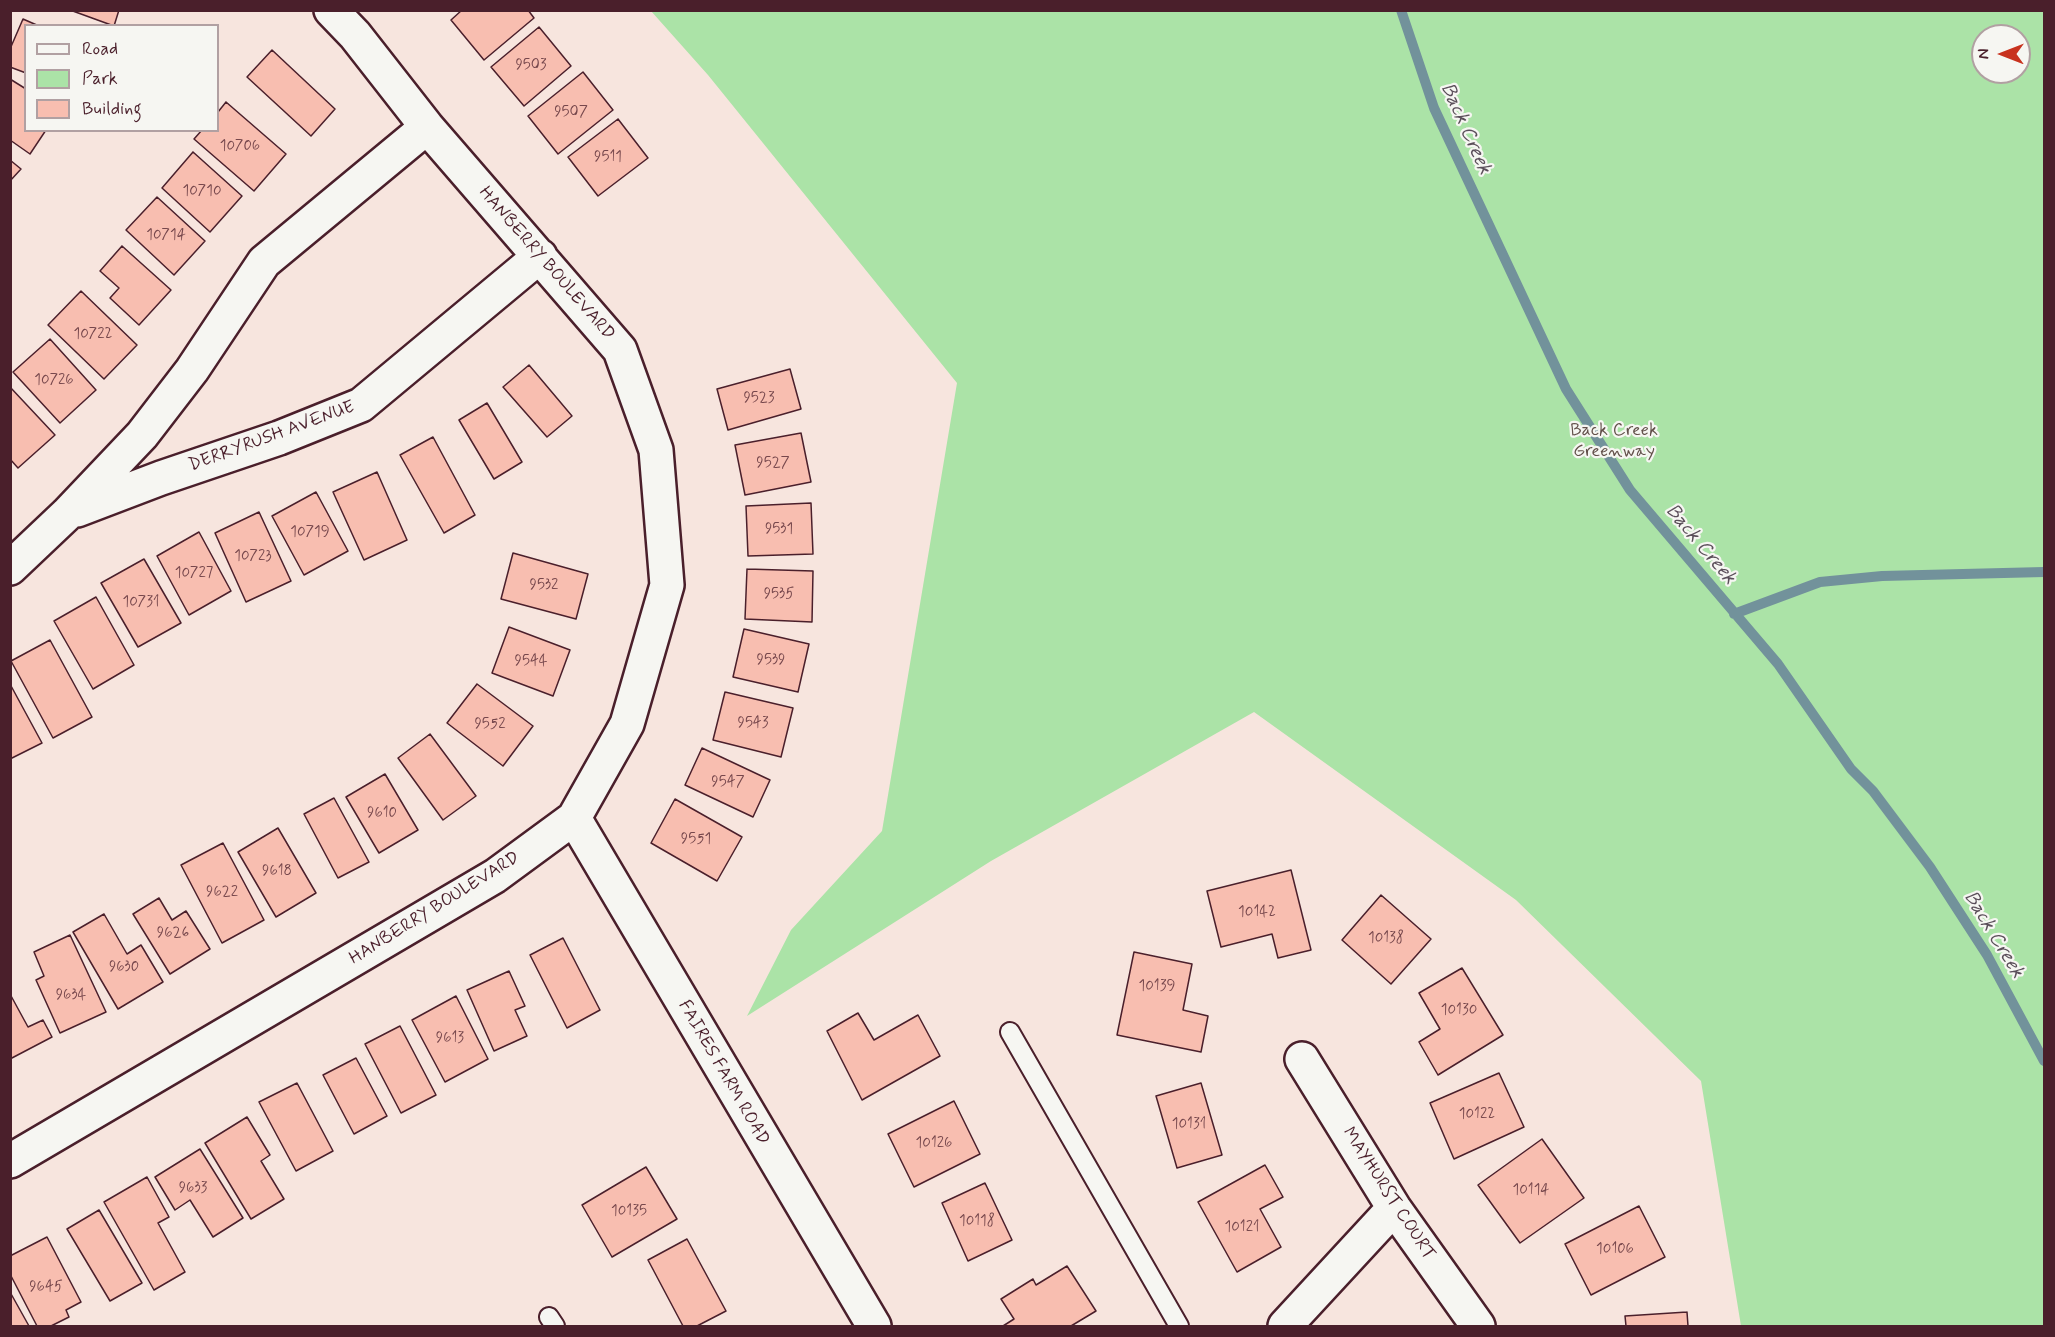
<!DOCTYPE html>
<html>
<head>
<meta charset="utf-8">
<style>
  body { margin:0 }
  #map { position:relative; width:2055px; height:1337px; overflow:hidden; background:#f7e5de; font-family:Mynerve,sans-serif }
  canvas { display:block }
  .frame { position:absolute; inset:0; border:12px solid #4a1f2b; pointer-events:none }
  .legend { position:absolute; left:24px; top:24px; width:195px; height:108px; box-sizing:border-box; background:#f6f6f2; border:2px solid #b1a0a2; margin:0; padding:8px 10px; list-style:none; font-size:18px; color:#4a1f2b }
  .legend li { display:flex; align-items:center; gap:12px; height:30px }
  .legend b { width:30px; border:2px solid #b1a0a2 }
  .north { position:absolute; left:1971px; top:24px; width:60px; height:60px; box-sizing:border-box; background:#f6f6f2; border:2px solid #b1a0a2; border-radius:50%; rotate:270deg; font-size:16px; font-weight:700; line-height:24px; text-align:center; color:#4a1f2b }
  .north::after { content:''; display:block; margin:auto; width:21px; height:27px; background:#c8321e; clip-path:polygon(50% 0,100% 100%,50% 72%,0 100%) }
</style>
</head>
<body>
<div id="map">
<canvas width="2055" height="1337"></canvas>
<div class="frame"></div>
<ul class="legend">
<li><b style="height:8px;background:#f6f6f2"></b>Road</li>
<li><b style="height:16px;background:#abe3a7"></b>Park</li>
<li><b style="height:16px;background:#f8beb0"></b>Building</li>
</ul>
<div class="north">N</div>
</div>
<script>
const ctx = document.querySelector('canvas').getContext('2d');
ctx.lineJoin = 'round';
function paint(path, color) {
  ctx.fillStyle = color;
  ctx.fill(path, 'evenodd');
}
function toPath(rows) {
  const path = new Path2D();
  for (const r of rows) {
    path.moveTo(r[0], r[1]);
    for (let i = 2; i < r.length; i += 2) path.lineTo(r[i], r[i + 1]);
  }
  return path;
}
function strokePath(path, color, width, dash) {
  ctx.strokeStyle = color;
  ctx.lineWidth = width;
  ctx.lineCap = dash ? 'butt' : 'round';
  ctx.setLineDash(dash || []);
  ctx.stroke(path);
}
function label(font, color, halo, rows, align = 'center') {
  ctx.font = font + ' Mynerve,sans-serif';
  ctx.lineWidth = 4.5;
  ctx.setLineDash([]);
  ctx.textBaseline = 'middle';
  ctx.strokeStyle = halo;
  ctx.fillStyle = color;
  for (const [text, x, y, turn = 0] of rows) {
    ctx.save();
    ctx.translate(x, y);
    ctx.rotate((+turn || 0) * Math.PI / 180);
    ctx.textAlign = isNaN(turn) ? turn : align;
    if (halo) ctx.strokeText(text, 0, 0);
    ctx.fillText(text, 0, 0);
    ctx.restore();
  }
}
const green = toPath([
  [651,11,2044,11,2044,1326,1741,1326,1701,1081,1516,900,1254,712,991,861,747,1016,791,930,882,831,957,383,708,75],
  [1983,36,2019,36,2019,72,1983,72]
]);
const stream = toPath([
  [1401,10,1434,108,1566,389,1630,490,1778,664,1851,769,1873,791,1930,867,1987,955,2044,1061],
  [1734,614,1820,582,1882,576,2044,572]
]);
const building = toPath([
  [70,10,119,10,114,26,70,10],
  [462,10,528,10,534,18,484,60,451,20,462,10],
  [23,19,39,26,26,26,26,73,10,67,10,49,23,19],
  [539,27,571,66,524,106,491,67,539,27],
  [272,50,335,109,311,136,247,77,272,50],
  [583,72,613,110,558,154,528,116,583,72],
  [10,79,26,89,26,130,46,130,30,154,10,140,10,79],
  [226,102,286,154,254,191,194,139,202,130,218,130,218,112,226,102],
  [618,119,648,158,598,196,568,157,618,119],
  [193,152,242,196,210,232,162,188,193,152],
  [10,160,21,169,10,181,10,160],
  [157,197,205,241,174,275,126,230,157,197],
  [122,246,171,290,139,325,110,298,119,288,100,271,122,246],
  [81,291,137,345,104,379,48,325,81,291],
  [50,339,96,390,60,423,13,372,50,339],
  [529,365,572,416,547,437,503,387,529,365],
  [790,369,801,409,728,430,717,389,790,369],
  [10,387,55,435,18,468,10,459,10,387],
  [487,403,522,462,494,479,459,420,487,403],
  [801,433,811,482,745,495,735,445,801,433],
  [433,437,475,515,444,533,400,455,433,437],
  [377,472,407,540,364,560,333,492,377,472],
  [316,492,348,551,304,575,272,516,316,492],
  [811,503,813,554,748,556,746,506,811,503],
  [259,512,291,581,246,602,215,533,259,512],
  [199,532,231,591,189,615,157,556,199,532],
  [513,553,588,574,576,619,501,599,513,553],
  [144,559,181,623,138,647,101,583,144,559],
  [747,569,813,571,812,622,745,619,747,569],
  [96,597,134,665,93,689,54,621,96,597],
  [509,627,570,650,553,696,492,673,509,627],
  [744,629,809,644,798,692,733,677,744,629],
  [50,640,92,717,53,738,11,661,50,640],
  [10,684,42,743,10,759,10,684],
  [477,684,533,726,503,766,447,723,477,684],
  [725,692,793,708,781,757,713,740,725,692],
  [430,734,476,796,443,820,398,758,430,734],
  [702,748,770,780,753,817,685,785,702,748],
  [385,774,418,830,379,853,346,797,385,774],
  [334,798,369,862,338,878,304,814,334,798],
  [675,799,742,837,717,881,651,843,675,799],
  [278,828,316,893,276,917,238,852,278,828],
  [223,843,264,920,222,943,181,865,223,843],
  [1291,870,1311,950,1278,958,1272,934,1221,947,1207,891,1291,870],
  [1381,895,1431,939,1391,984,1342,940,1381,895],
  [159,898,172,920,186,911,210,949,170,974,133,914,159,898],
  [104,914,127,954,141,945,163,982,118,1009,73,932,104,914],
  [70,935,106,1012,60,1033,36,980,44,976,34,952,70,935],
  [563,938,600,1010,567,1028,530,955,563,938],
  [1134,952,1192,964,1183,1010,1208,1016,1201,1052,1117,1035,1134,952],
  [1462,968,1503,1035,1438,1075,1419,1042,1440,1029,1419,993,1462,968],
  [509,971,525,1006,515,1010,527,1036,494,1051,467,990,509,971],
  [10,994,28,1027,43,1020,52,1037,10,1059,10,994],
  [456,996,488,1059,445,1082,412,1020,456,996],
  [858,1013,874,1040,918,1015,940,1056,862,1100,827,1031,858,1013],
  [400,1026,436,1095,401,1113,365,1044,400,1026],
  [356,1058,387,1116,354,1134,323,1075,356,1058],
  [1499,1073,1524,1127,1454,1159,1430,1103,1499,1073],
  [297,1083,333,1151,296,1171,259,1102,297,1083],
  [1201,1083,1222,1155,1177,1168,1156,1096,1201,1083],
  [954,1101,980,1154,914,1187,888,1134,954,1101],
  [247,1117,270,1155,261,1161,284,1199,251,1219,205,1143,247,1117],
  [1542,1139,1584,1198,1520,1243,1478,1185,1542,1139],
  [200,1149,243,1218,213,1237,190,1200,175,1210,155,1177,200,1149],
  [1265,1165,1283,1197,1260,1209,1281,1247,1237,1272,1198,1202,1265,1165],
  [646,1167,677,1219,612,1257,582,1205,646,1167],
  [147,1177,169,1217,158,1223,185,1272,154,1290,104,1202,147,1177],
  [985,1183,1012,1240,968,1261,942,1203,985,1183],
  [1639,1206,1665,1257,1591,1295,1565,1244,1639,1206],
  [99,1210,142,1283,110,1301,67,1229,99,1210],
  [47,1237,81,1302,66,1310,69,1317,51,1326,37,1326,10,1274,10,1256,47,1237],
  [687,1239,726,1311,697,1326,683,1326,648,1260,687,1239],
  [1067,1266,1096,1311,1071,1326,1003,1326,1014,1319,1001,1299,1033,1279,1036,1285,1067,1266],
  [10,1292,29,1326,10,1326,10,1292],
  [1687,1312,1688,1326,1626,1326,1625,1316,1687,1312]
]);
const lane = toPath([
  [1010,1032,1179,1326],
  [549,1317,555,1326]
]);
const street = toPath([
  [77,510,161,478,279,438,361,405,540,256],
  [10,568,67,514,142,435,192,370,264,262,427,127],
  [574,818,874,1326],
  [1302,1059,1394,1208,1478,1326],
  [10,1161,495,876,574,818,627,724,667,585,656,450,620,350,427,127,355,35,331,10],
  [1285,1326,1394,1208]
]);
const numberNames = [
  ["9503",531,66],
  ["9507",571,113],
  ["10706",240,147],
  ["9511",608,158],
  ["10710",202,192],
  ["10714",166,236],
  ["10722",93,335],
  ["10726",54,381],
  ["9523",759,399],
  ["9527",773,464],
  ["9531",779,530],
  ["10719",310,533],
  ["10723",253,557],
  ["10727",194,574],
  ["9532",544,586],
  ["9535",779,595],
  ["10731",141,603],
  ["9539",771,661],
  ["9544",531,662],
  ["9543",753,724],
  ["9552",490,725],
  ["9547",728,783],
  ["9610",382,814],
  ["9551",696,840],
  ["9618",277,872],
  ["9622",222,893],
  ["10142",1257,913],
  ["9626",173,934],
  ["10138",1386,939],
  ["9630",124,968],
  ["10139",1157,987],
  ["9634",71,996],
  ["10130",1459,1011],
  ["9613",450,1039],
  ["10122",1477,1115],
  ["10131",1189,1125],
  ["10126",934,1144],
  ["9633",193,1189],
  ["10114",1531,1191],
  ["10135",629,1212],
  ["10118",977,1222],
  ["10121",1242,1228],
  ["10106",1615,1250],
  ["9645",46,1288]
];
const streetNames = [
  ["HANBERRY BOULEVARD",546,264,49],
  ["DERRYRUSH AVENUE",272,437,-20],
  ["HANBERRY BOULEVARD",435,909,-32],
  ["FAIRES FARM ROAD",723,1073,60],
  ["MAYHURST COURT",1388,1194,57]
];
const parkNames = [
  ["Back Creek",1614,431],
  ["Greenway",1614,452]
];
const waterNames = [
  ["Back Creek",1465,129,66],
  ["Back Creek",1700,545,50],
  ["Back Creek",1993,935,59]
];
paint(green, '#abe3a7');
strokePath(stream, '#72929b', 10);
paint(building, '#f8beb0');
strokePath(building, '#4a1f2b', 1.5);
strokePath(lane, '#4a1f2b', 22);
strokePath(street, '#4a1f2b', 38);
strokePath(lane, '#f6f6f2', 18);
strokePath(street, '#f6f6f2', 33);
label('15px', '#76474c', null, numberNames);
label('18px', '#4a1f2b', '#f6f6f2', streetNames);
label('18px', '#62504a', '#f6f6f2', parkNames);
label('italic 20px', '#5b4f5a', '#f6f6f2', waterNames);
</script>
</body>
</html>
